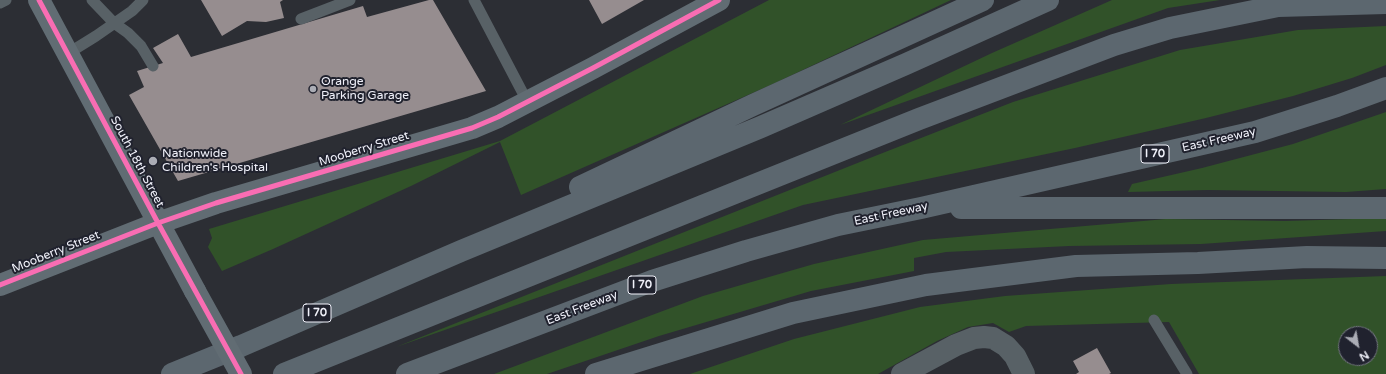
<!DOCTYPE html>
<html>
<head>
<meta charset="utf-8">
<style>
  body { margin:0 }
  #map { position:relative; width:1386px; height:374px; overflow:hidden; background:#2c2e34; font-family:"Varela Round",sans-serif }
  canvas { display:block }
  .north { position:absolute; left:1338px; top:326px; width:40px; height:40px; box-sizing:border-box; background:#20222e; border:1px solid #737580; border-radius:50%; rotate:149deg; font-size:11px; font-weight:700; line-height:16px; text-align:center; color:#f0f1fa }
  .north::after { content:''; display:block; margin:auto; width:14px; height:18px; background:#abadb5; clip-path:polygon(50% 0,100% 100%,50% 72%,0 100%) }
</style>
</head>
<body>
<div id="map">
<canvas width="1386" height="374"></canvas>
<div class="north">N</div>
</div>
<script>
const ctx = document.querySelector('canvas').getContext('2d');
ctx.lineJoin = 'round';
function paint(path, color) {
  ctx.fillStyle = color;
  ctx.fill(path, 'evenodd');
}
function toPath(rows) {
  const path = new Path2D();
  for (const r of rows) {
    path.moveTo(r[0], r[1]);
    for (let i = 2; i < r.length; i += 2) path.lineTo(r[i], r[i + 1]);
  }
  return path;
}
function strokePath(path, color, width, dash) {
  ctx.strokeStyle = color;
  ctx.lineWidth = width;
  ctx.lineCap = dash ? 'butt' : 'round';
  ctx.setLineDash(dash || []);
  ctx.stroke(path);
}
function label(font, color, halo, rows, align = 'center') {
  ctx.font = font + ' "Varela Round",sans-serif';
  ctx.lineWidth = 4;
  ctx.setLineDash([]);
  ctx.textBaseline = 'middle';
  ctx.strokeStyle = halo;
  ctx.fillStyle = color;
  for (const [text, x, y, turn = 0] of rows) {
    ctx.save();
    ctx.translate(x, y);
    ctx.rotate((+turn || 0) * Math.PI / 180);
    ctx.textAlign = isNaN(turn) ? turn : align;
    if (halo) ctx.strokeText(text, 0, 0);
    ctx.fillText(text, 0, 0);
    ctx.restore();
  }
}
const green = toPath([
  [769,0,951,0,775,83,521,195,500,142,411,186,273,249,222,271,208,247,212,238,209,229,500,141],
  [1112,0,1220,0,1168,8,840,125,992,53],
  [1386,26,1386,65,1352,78,1293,96,1206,118,1075,148,803,205,396,347,875,156,1013,102,1180,50,1298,30],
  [1386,112,1386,189,1346,192,1208,190,1128,192,1132,184,1202,168,1293,144],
  [1386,218,1386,231,1201,244,1069,246,946,252,914,258,914,271,811,291,659,336,547,374,494,374,703,296,814,264,923,240,1166,219,1285,221],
  [1386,276,1386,374,1199,374,1169,322,1026,326,1009,332,993,323,968,327,937,341,878,374,690,374,794,339,920,307,1005,296,1171,284],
  [1346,334,1370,334,1370,358,1346,358]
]);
const building = toPath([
  [201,0,283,0,280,2,284,18,266,22,247,21,222,36],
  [429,0,433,0,486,91,178,181,129,95,144,87,137,71,163,63,153,48,178,34,191,57,363,6,367,17],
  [589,0,644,0,602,24],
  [1097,348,1111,373,1109,374,1076,374,1079,372,1073,361]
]);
const lane = toPath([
  [92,0,114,23,128,33,141,46,153,66],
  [474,0,527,101],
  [0,3,6,0],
  [301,19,350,0],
  [67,54,96,36,132,11,143,0],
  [1154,320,1187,374]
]);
const street = toPath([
  [902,374,956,345,974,338,984,337,993,338,1006,346,1015,356,1024,374]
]);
const secondary = toPath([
  [39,0,195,291],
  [0,285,158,223,216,203,472,128,498,117,593,68,719,0]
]);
const highway = toPath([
  [580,187,753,105,983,0],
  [961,208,1386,208],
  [172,374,241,346,461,251,761,127,906,64,1048,0],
  [284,374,919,119,1114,45,1170,28,1278,6,1386,3],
  [407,374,652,281,746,251,838,225,921,208,1255,132,1337,106,1386,88],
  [596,374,793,313,926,285,1076,266,1198,263,1307,257,1386,258]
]);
const secondaryBridge = toPath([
  [195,291,241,374]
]);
const cycleway = toPath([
  [39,0,158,223,241,374],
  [0,285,158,223,216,203,472,128,498,117,593,68,719,0]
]);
const markers = [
  [313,89,4,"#abadb5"],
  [153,161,5,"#abadb5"]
];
const shields = [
  [1155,154,28],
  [642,285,28],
  [317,313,28]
];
const shieldNames = [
  ["I 70",1155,154],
  ["I 70",642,285],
  ["I 70",317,313]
];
const poiNames = [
  ["Orange",321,82],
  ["Parking Garage",321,96],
  ["Nationwide",162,154],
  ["Children's Hospital",162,168]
];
const streetNames = [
  ["East Freeway",1219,140,-13],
  ["Mooberry Street",364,149,-17],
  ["South 18th Street",137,162,62],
  ["East Freeway",891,214,-12],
  ["Mooberry Street",56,252,-22],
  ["East Freeway",582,308,-21]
];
paint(green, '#315229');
paint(building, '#968d8f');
strokePath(lane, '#586166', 11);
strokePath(street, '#586166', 22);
strokePath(secondary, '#616c73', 22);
strokePath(highway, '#5c676f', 22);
strokePath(secondaryBridge, '#616c73', 22);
strokePath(cycleway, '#f96db3', 5);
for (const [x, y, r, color] of markers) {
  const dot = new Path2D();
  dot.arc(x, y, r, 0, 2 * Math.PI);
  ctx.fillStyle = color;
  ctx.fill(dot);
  strokePath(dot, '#20222e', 1.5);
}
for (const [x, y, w] of shields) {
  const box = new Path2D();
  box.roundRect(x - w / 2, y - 9, w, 18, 3);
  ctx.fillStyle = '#20222e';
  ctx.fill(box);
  strokePath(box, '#f0f1fa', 1);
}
label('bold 11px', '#f0f1fa', null, shieldNames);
label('12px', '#f0f1fa', '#20222e', poiNames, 'left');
label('12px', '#f0f1fa', '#20222e', streetNames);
</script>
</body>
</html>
